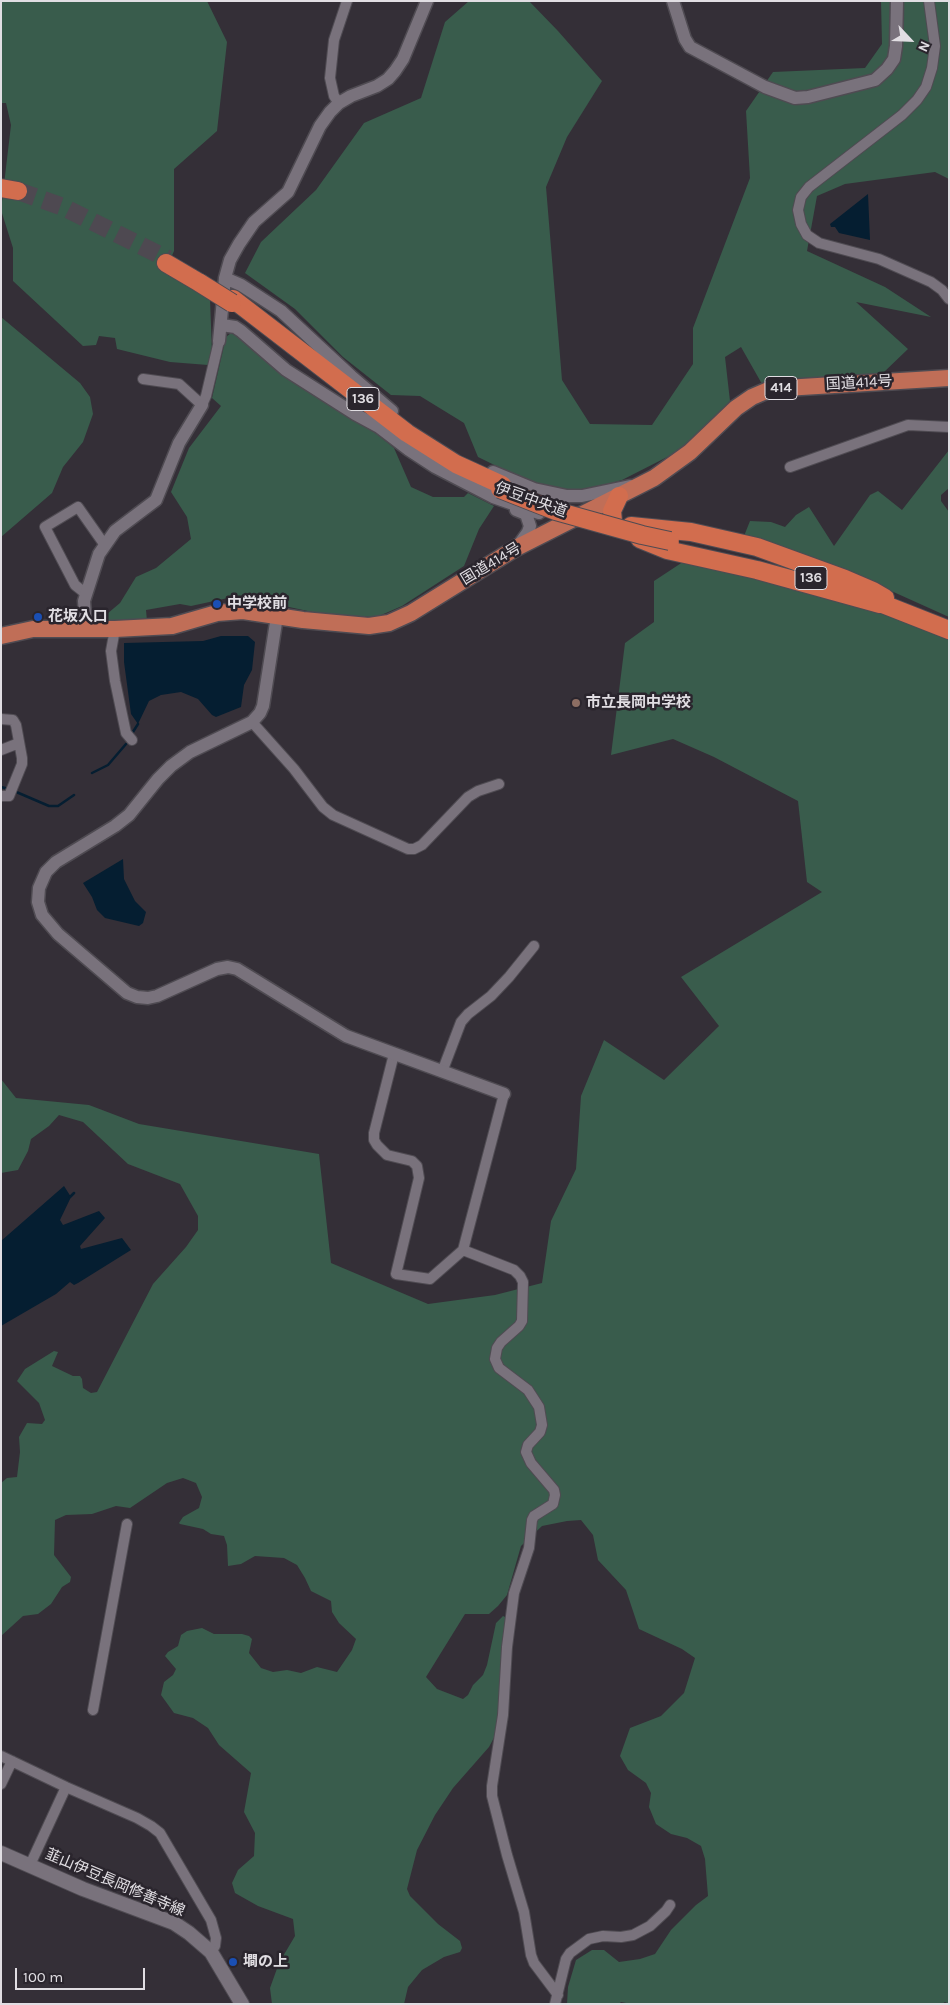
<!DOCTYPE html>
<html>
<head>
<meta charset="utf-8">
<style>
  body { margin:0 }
  #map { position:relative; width:950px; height:2005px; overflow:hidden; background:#342f37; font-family:Karla,sans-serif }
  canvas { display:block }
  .frame { position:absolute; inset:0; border:2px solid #e1dee3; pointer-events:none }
  .north { position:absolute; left:885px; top:15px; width:50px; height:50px; -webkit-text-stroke:4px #2a252d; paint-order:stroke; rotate:115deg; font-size:14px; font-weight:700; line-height:20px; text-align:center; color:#e1dee3 }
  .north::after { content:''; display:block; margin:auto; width:18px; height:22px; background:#e1dee3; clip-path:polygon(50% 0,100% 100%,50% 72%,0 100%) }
  .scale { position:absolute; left:15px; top:1968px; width:130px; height:22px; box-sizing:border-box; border:2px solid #e1dee3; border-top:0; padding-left:6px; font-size:15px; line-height:18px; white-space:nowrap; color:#e1dee3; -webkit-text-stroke:4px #2a252d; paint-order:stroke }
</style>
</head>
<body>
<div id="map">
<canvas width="950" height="2005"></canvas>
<div class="frame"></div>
<div class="north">N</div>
<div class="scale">100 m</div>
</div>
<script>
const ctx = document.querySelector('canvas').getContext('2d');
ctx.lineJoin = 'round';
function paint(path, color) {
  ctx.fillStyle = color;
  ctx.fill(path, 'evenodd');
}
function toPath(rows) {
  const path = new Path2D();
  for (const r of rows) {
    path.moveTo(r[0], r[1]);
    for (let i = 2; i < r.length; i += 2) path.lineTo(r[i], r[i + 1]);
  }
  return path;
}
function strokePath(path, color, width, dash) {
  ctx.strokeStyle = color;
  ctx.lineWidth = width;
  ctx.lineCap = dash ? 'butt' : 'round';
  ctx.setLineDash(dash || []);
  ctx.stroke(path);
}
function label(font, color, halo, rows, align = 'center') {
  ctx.font = font + ' Karla,"Noto Sans JP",sans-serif';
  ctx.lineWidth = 5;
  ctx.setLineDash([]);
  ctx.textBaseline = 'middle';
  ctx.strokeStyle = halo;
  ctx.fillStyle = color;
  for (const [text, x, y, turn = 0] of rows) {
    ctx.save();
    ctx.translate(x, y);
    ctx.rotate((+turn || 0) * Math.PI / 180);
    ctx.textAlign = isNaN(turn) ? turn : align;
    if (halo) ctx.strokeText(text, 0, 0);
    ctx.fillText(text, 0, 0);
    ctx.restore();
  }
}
const green = toPath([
  [1,1,207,1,227,42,217,131,174,169,174,251,166,269,210,299,212,352,208,365,170,362,117,349,115,338,99,336,96,345,83,346,13,281,13,248,1,210,11,125,6,103,1,103],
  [469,1,529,1,558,31,602,81,567,137,546,187,562,380,590,424,652,425,693,364,693,328,750,178,746,111,773,72,865,68,882,44,881,1,949,1,949,179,935,172,845,184,817,196,807,251,885,287,931,317,856,302,908,349,883,373,772,380,762,384,741,347,725,357,730,401,703,429,677,452,622,480,584,491,566,490,544,486,521,478,478,457,464,423,420,396,391,395,343,357,295,309,245,273,261,242,316,190,364,123,421,98,445,22],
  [1,317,80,383,90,397,93,414,83,442,63,467,52,493,1,537],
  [231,333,240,338,296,381,377,434,394,448,411,487,433,497,464,497,468,493,494,506,479,529,464,566,402,606,379,616,370,617,317,613,247,598,228,598,191,606,180,604,146,610,147,621,108,623,101,619,120,603,136,577,156,568,191,539,187,517,171,492,189,448,221,406,212,398,226,337],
  [949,450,949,488,941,495,941,501,949,512,949,617,838,567,769,542,744,536,750,521,771,522,785,527,796,515,809,507,834,546,870,495,878,491,902,510],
  [695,554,872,608,949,639,949,2004,945,2002,942,2004,631,2004,621,2002,619,2004,567,2004,568,1987,576,1960,592,1950,604,1950,619,1962,640,1959,655,1954,671,1930,696,1905,708,1896,705,1859,701,1846,687,1838,671,1834,656,1824,649,1807,651,1793,646,1783,628,1770,620,1756,630,1728,661,1716,684,1693,695,1658,682,1649,639,1629,626,1590,598,1560,593,1535,581,1520,567,1521,542,1526,521,1546,507,1595,498,1606,489,1614,465,1614,426,1677,437,1689,463,1699,468,1695,473,1685,483,1675,487,1665,496,1623,503,1616,507,1618,497,1732,489,1747,453,1788,435,1815,417,1850,407,1889,410,1896,438,1924,460,1941,462,1948,460,1952,444,1957,422,1970,408,1987,404,2004,272,2004,270,1988,279,1963,295,1936,293,1919,258,1906,235,1893,232,1883,238,1870,254,1856,255,1833,244,1812,251,1773,219,1745,208,1728,193,1718,174,1713,161,1695,164,1682,173,1675,176,1669,165,1656,168,1652,178,1646,181,1635,187,1631,202,1628,214,1634,242,1634,249,1636,252,1639,249,1653,261,1668,273,1672,287,1670,301,1673,317,1667,337,1672,352,1650,356,1639,339,1623,332,1612,331,1601,311,1591,305,1578,297,1565,284,1558,255,1556,241,1564,228,1566,227,1545,224,1536,211,1534,203,1529,180,1524,179,1523,183,1517,199,1508,202,1497,196,1483,183,1478,167,1483,130,1508,116,1506,92,1514,66,1515,55,1520,54,1555,71,1577,70,1582,62,1587,51,1604,38,1614,23,1616,1,1636,1,1483,7,1478,17,1477,20,1452,19,1437,27,1423,42,1424,45,1420,39,1403,17,1381,25,1369,54,1351,58,1352,52,1366,73,1376,80,1376,82,1379,83,1388,91,1393,97,1392,153,1284,186,1247,198,1230,198,1216,180,1184,128,1164,83,1122,59,1115,49,1126,31,1139,28,1151,18,1170,1,1173,1,1079,16,1098,89,1105,139,1124,319,1154,331,1263,428,1304,495,1295,542,1283,551,1221,576,1169,581,1096,604,1040,664,1080,719,1026,681,977,822,892,807,882,798,801,714,757,673,739,611,755,625,643,654,622,654,581]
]);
const water = toPath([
  [868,194,870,240,839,233,835,227,831,227,830,224],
  [221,636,248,636,255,642,252,670,244,685,241,707,216,717,212,715,198,699,181,692,161,695,149,701,138,724,131,714,124,662,124,643,203,641],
  [123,859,124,879,135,901,146,912,143,923,139,926,105,918,97,910,92,897,83,883],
  [64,1186,71,1197,60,1220,63,1225,99,1211,105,1218,80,1246,81,1249,122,1238,131,1250,78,1283,74,1285,70,1282,56,1294,1,1326,1,1241]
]);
const stream = toPath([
  [131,735,138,724],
  [92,773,108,765,126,744],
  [1,787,9,789],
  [14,791,49,806,58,806,74,795],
  [70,1197,74,1193]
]);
const motorwayTunnel = toPath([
  [18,191,63,207,168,259]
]);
const minor = toPath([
  [929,1,935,46,932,68,926,87,917,100,902,115,809,187,801,197,798,210,801,224,807,235,819,243,879,259,931,282,942,290,949,299],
  [339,103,334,96,330,78,334,40,347,1],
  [143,379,179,384,202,405,206,396,219,341],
  [790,467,908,425,949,427],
  [85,593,75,585,45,527,78,507,104,544],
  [115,629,111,651,115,681,126,733,132,740],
  [1,719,13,720,16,725,22,758,22,764,9,796,1,796],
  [252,722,294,769,323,807,333,815,408,849,414,849,422,845,468,797,478,791,499,784],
  [1,750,19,743],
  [394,1054,374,1133,374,1140,377,1145,387,1155,412,1161,417,1166,419,1178,396,1274,430,1279,463,1250,504,1094],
  [442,1072,461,1022,468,1014,491,996,509,977,534,946],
  [463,1250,514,1270,520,1276,523,1282,522,1321,519,1326,501,1342,497,1348,495,1359,499,1368,528,1390,539,1407,542,1425,540,1432,528,1445,526,1452,531,1463,554,1490,555,1495,553,1504,534,1516,532,1520,529,1548,514,1593,507,1647,503,1715,492,1786,492,1796,507,1855,524,1912,531,1955,534,1963,558,1995],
  [93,1710,127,1524],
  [1,1756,66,1787,137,1818,151,1826,160,1833,211,1920,216,1938,215,1946,211,1952],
  [1,1784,12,1761],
  [30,1865,66,1787],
  [555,2004,566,1959,570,1953,589,1939,603,1936,621,1937,633,1935,650,1926,666,1911,670,1905]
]);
const tertiary = toPath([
  [673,1,685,39,690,47,765,87,795,98,808,97,875,80,887,69,894,59,896,46,897,1],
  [225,278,241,285,281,311,351,376,392,411],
  [222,325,235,327,241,331,286,370,355,414,379,427,409,450,435,467,493,497,539,513],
  [219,341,225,278,230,260,239,244,254,222,288,192,320,126,330,112,339,103,351,96,377,86,388,79,395,71,403,59,427,1],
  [493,472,534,489,567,496,582,496,630,486],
  [516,510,526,514,530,526,528,532,518,546],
  [277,616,263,706,260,713,252,722,190,752,171,766,158,779,129,815,115,826,56,862,46,872,39,888,38,902,42,915,58,934,127,993,137,997,148,998,157,996,217,969,228,967,237,969,346,1036,504,1094],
  [86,628,84,601,99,554,115,531,156,500,179,443,202,405]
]);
const secondary = toPath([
  [1,1853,83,1889,174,1923,189,1933,211,1952,242,2004]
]);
const trunk = toPath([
  [1,636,33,629,115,629,172,626,217,613,243,611,303,620,369,626,389,623,411,613,516,548,654,478,690,452,736,408,752,397,766,391,785,388,949,378]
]);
const motorway = toPath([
  [1,188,18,191],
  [166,263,200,283],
  [233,299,407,433,456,464,502,485],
  [613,521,612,511,619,496],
  [631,526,691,532,757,547,845,579,873,591,885,598],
  [640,539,667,550,757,570,880,604],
  [870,599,949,630]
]);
const motorwayBridge = toPath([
  [200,283,232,303],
  [500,489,556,511,642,535,670,541]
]);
const markers = [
  [217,604,5,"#1a4fb4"],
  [38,617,5,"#1a4fb4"],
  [576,703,5,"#8d6e63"],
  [233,1962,5,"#1a4fb4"]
];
const shields = [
  [781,388,32],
  [363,399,32],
  [811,578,32]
];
const shieldNames = [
  ["414",781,388],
  ["136",363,399],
  ["136",811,578]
];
const streetNames = [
  ["国道414号",859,383,-3],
  ["伊豆中央道",531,500,20],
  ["国道414号",491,564,-31],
  ["韮山伊豆長岡修善寺線",115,1883,23]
];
const poiNames = [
  ["中学校前",227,604],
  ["花坂入口",48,617],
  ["市立長岡中学校",586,703],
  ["墹の上",243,1962]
];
paint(green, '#395c4c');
paint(water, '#051e31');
strokePath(stream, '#051e31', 2.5);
strokePath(motorwayTunnel, '#4e4951', 18, [18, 9]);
strokePath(minor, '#4f4b52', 12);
strokePath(tertiary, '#4f4b52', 15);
strokePath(secondary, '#4f4b52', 16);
strokePath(trunk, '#4f4b52', 19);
strokePath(motorway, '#4f4b52', 20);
strokePath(minor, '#79727c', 10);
strokePath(tertiary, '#79727c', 12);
strokePath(secondary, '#79727c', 14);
strokePath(trunk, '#c06e57', 16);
strokePath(motorway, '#d26d4e', 18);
strokePath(motorwayBridge, '#4f4b52', 20, []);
strokePath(motorwayBridge, '#d26d4e', 18);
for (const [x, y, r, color] of markers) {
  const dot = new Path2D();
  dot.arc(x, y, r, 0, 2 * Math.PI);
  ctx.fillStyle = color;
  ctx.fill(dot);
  strokePath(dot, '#2a252d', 2);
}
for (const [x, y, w] of shields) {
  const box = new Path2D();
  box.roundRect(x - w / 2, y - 11.5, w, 23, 4);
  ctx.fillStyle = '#2a252d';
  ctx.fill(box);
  strokePath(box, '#e1dee3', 1);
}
label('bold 14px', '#e1dee3', null, shieldNames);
label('15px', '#e1dee3', '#2a252d', streetNames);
label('bold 15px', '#e1dee3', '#2a252d', poiNames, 'left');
</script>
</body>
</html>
